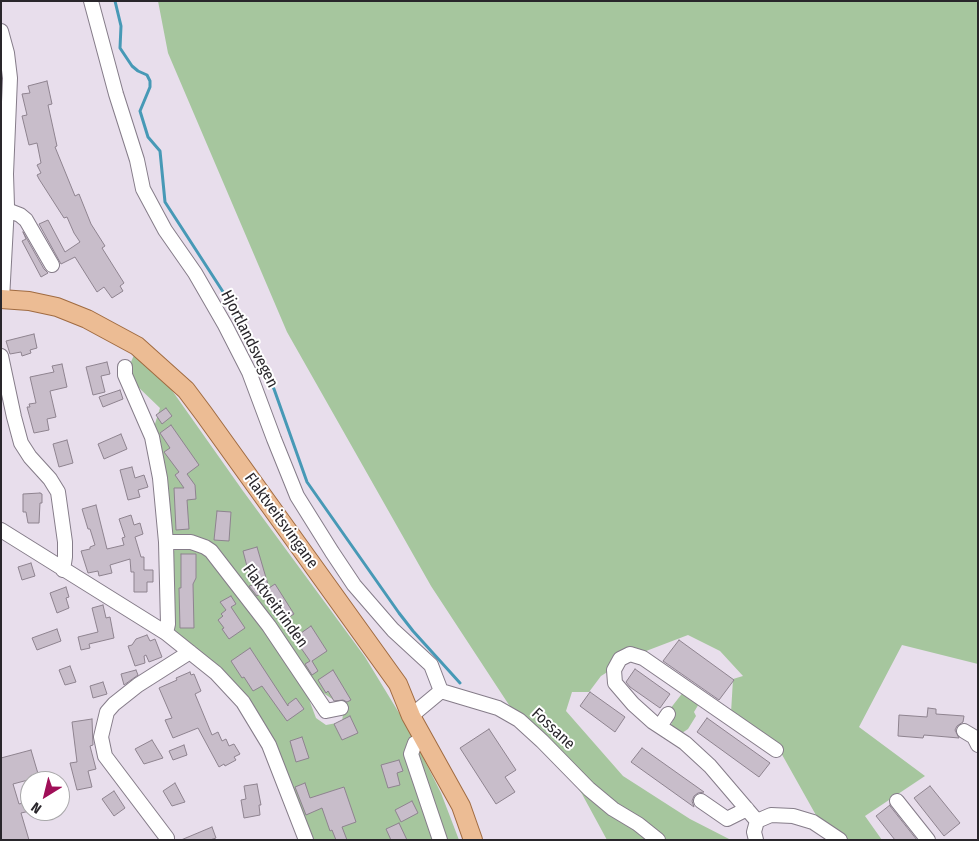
<!DOCTYPE html>
<html>
<head>
<meta charset="utf-8">
<style>
  body { margin:0 }
  #map { position:relative; width:979px; height:841px; overflow:hidden; background:#e8deec; font-family:"Fira Sans Condensed",sans-serif }
  canvas { display:block }
  .frame { position:absolute; inset:0; border:2px solid #29262b; pointer-events:none }
  .north { position:absolute; left:20px; top:771px; width:50px; height:50px; box-sizing:border-box; background:#fff; border:1px solid #a9a8aa; border-radius:50%; rotate:216deg; font-size:14px; font-weight:700; line-height:20px; text-align:center; color:#29262b }
  .north::after { content:''; display:block; margin:auto; width:18px; height:22px; background:#a00f58; clip-path:polygon(50% 0,100% 100%,50% 72%,0 100%) }
</style>
</head>
<body>
<div id="map">
<canvas width="979" height="841"></canvas>
<div class="frame"></div>
<div class="north">N</div>
</div>
<script>
const ctx = document.querySelector('canvas').getContext('2d');
ctx.lineJoin = 'round';
function paint(path, color) {
  ctx.fillStyle = color;
  ctx.fill(path, 'evenodd');
}
function toPath(rows) {
  const path = new Path2D();
  for (const r of rows) {
    path.moveTo(r[0], r[1]);
    for (let i = 2; i < r.length; i += 2) path.lineTo(r[i], r[i + 1]);
  }
  return path;
}
function strokePath(path, color, width, dash) {
  ctx.strokeStyle = color;
  ctx.lineWidth = width;
  ctx.lineCap = dash ? 'butt' : 'round';
  ctx.setLineDash(dash || []);
  ctx.stroke(path);
}
function label(font, color, halo, rows, align = 'center') {
  ctx.font = font + ' "Fira Sans Condensed",sans-serif';
  ctx.lineWidth = 4;
  ctx.setLineDash([]);
  ctx.textBaseline = 'middle';
  ctx.strokeStyle = halo;
  ctx.fillStyle = color;
  for (const [text, x, y, turn = 0] of rows) {
    ctx.save();
    ctx.translate(x, y);
    ctx.rotate((+turn || 0) * Math.PI / 180);
    ctx.textAlign = isNaN(turn) ? turn : align;
    if (halo) ctx.strokeText(text, 0, 0);
    ctx.fillText(text, 0, 0);
    ctx.restore();
  }
}
const green = toPath([
  [158,1,978,1,978,664,902,645,859,727,925,776,865,816,882,840,837,840,826,833,780,751,731,713,733,679,743,676,720,651,688,635,633,656,601,676,589,692,572,692,566,711,623,776,690,819,731,840,607,840,582,794,552,749,509,705,431,586,287,332,168,53],
  [134,355,171,389,243,491,365,657,410,731,441,793,459,840,314,840,270,732,250,702,174,631,171,552,184,545,205,549,301,678,316,718,326,725,342,722,344,707,313,686,215,549,184,537,172,535,154,427,160,408,135,384,128,369],
  [684,691,700,702,694,712,696,716,688,729,682,733,671,725,675,715,670,709]
]);
const stream = toPath([
  [115,1,121,26,120,48,132,66,138,71,147,75,150,81,150,87,140,111,148,137,160,151,165,202,227,298,245,340,274,389,307,482,399,613,413,631,460,683]
]);
const building = toPath([
  [47,81,52,104,48,105,57,146,55,147,75,196,79,194,91,224,105,246,102,248,124,283,120,286,123,291,112,298,104,287,97,292,75,257,61,264,39,224,48,220,65,252,80,242,74,233,67,217,64,218,39,179,37,175,41,173,37,165,41,163,37,143,29,145,22,116,27,115,22,94,30,93,28,86,47,81],
  [23,232,44,269,48,273,41,277,22,241,26,239,23,232],
  [34,334,37,348,30,350,31,353,22,356,21,352,10,354,6,341,34,334],
  [107,362,110,374,101,376,105,392,93,395,86,367,107,362],
  [62,364,67,387,50,391,56,417,47,419,49,430,34,433,27,407,30,407,29,404,36,403,30,377,54,372,52,366,62,364],
  [120,390,123,399,103,407,99,397,120,390],
  [166,408,172,416,162,424,156,415,166,408],
  [171,425,199,465,187,474,195,485,196,499,187,500,189,529,176,530,174,488,184,488,175,475,179,472,164,452,170,448,160,433,171,425],
  [121,434,127,449,104,459,98,444,121,434],
  [67,440,73,463,59,467,53,444,67,440],
  [132,467,135,478,144,475,148,487,138,490,140,497,128,500,120,470,132,467],
  [40,493,42,494,42,503,40,503,39,523,28,523,26,512,23,512,23,494,40,493],
  [96,505,107,549,124,545,122,538,125,537,119,519,131,515,134,525,140,523,143,534,135,537,141,557,144,557,144,570,153,570,153,582,147,582,147,592,134,592,134,572,131,572,130,559,110,565,112,573,99,576,98,571,88,573,81,551,90,549,90,547,95,545,90,529,88,529,82,509,96,505],
  [217,511,231,512,229,541,214,540,217,511],
  [257,547,269,588,275,584,294,614,283,621,276,610,276,617,261,593,257,596,249,586,253,585,250,578,243,551,257,547],
  [181,554,196,554,196,578,193,584,194,628,180,628,179,588,181,588,181,554],
  [31,563,35,576,22,580,18,567,31,563],
  [66,587,69,597,66,598,69,608,57,613,50,593,66,587],
  [231,596,236,604,231,607,245,628,229,639,222,629,224,628,218,620,223,616,221,614,226,610,220,602,231,596],
  [103,605,106,618,110,617,114,638,89,644,90,648,81,650,78,637,98,632,92,608,103,605],
  [311,626,327,651,312,661,318,671,312,675,305,664,310,661,294,638,311,626],
  [57,629,61,641,37,650,32,638,57,629],
  [147,635,150,641,155,639,162,657,149,662,146,655,144,656,145,663,135,666,128,646,132,645,136,639,147,635],
  [679,640,734,680,719,700,663,661,679,640],
  [250,648,288,706,288,704,296,698,304,709,287,721,262,686,253,691,244,677,242,678,231,661,250,648],
  [70,666,76,682,65,685,59,670,70,666],
  [635,669,670,694,660,708,630,687,626,682,635,669],
  [136,670,138,675,124,685,121,674,136,670],
  [333,670,351,700,347,702,343,700,334,701,328,691,326,693,318,680,333,670],
  [190,672,191,675,194,674,201,691,195,694,212,735,218,732,222,741,226,739,229,746,234,744,240,754,234,757,236,760,225,766,224,764,219,767,198,728,173,738,165,720,172,718,159,688,177,680,176,678,190,672],
  [103,682,107,694,93,698,90,686,103,682],
  [590,692,625,717,615,732,580,706,590,692],
  [928,708,936,709,936,714,964,716,963,722,957,726,955,730,959,738,924,735,923,738,898,736,899,715,927,717,928,708],
  [350,716,358,733,342,740,334,724,350,716],
  [707,718,770,763,759,777,697,732,707,718],
  [92,719,93,745,90,746,96,769,88,771,92,787,77,790,70,763,77,762,72,722,92,719],
  [489,729,516,770,505,777,515,792,496,804,460,748,489,729],
  [302,737,309,758,296,762,290,741,302,737],
  [152,740,163,758,144,764,135,749,152,740],
  [184,745,187,755,173,760,169,751,184,745],
  [642,748,704,792,698,793,694,796,692,801,694,807,631,762,642,748],
  [31,750,39,777,13,784,19,804,27,802,30,811,21,813,29,840,1,840,1,758,31,750],
  [399,760,403,771,397,773,400,785,388,788,381,765,399,760],
  [175,783,185,802,172,806,163,791,175,783],
  [305,783,310,798,344,787,356,822,342,827,347,840,336,840,332,830,330,831,322,808,306,815,295,787,305,783],
  [257,784,261,805,259,805,260,815,244,818,241,800,246,799,244,786,257,784],
  [930,786,960,823,944,836,914,798,930,786],
  [114,791,125,808,114,816,102,799,114,791],
  [412,801,418,813,401,822,395,810,412,801],
  [890,805,890,806,917,840,895,840,876,816,890,805],
  [399,823,407,840,391,840,386,829,399,823],
  [212,827,216,838,210,840,181,840,212,827]
]);
const minor = toPath([
  [91,1,116,94,137,160,143,189,165,230,195,273,225,325,249,372,274,439,297,496,332,552,354,585,393,630,431,665,441,691],
  [1,31,7,53,10,78,6,174,7,206,2,299],
  [7,210,20,215,26,220,52,265],
  [1,356,14,417,21,443,30,457,50,479,58,492,65,542,65,557,63,570],
  [125,367,125,375,152,437,160,478,166,542,168,624,166,633],
  [1,530,166,633,216,673,243,702,269,745,306,840],
  [166,542,191,542,205,547,211,551,269,626,326,711,341,708],
  [441,691,498,708,519,720,542,741,589,789,613,809,638,824,658,840],
  [411,716,441,691],
  [660,726,668,714],
  [964,731,974,737,978,745],
  [415,743,411,754,440,840],
  [701,801,727,819,747,809],
  [897,801,928,840],
  [757,821,710,766,685,743,653,722,633,704,615,683,614,670,620,659,630,654,643,658,776,750],
  [167,838,105,756,101,737,107,712,114,704,138,685,190,652],
  [756,840,754,832,757,821,771,815,793,816,813,822,840,840]
]);
const major = toPath([
  [1,299,29,301,57,307,87,319,137,346,186,390,204,414,398,684,411,716,461,806,473,840]
]);
const streetNames = [
  ["Hjortlandsvegen",249,339,63],
  ["Flaktveitsvingane",281,521,54],
  ["Flaktveitrinden",275,606,54],
  ["Fossane",553,729,43]
];
paint(green, '#a6c69e');
strokePath(stream, '#4799b6', 3);
paint(building, '#c8bdca');
strokePath(building, '#8e838f', 1);
strokePath(minor, '#857c89', 16);
strokePath(major, '#a06b41', 20);
strokePath(minor, '#fff', 14);
strokePath(major, '#ecbc94', 18);
label('16px', '#29262b', '#fff', streetNames);
</script>
</body>
</html>
